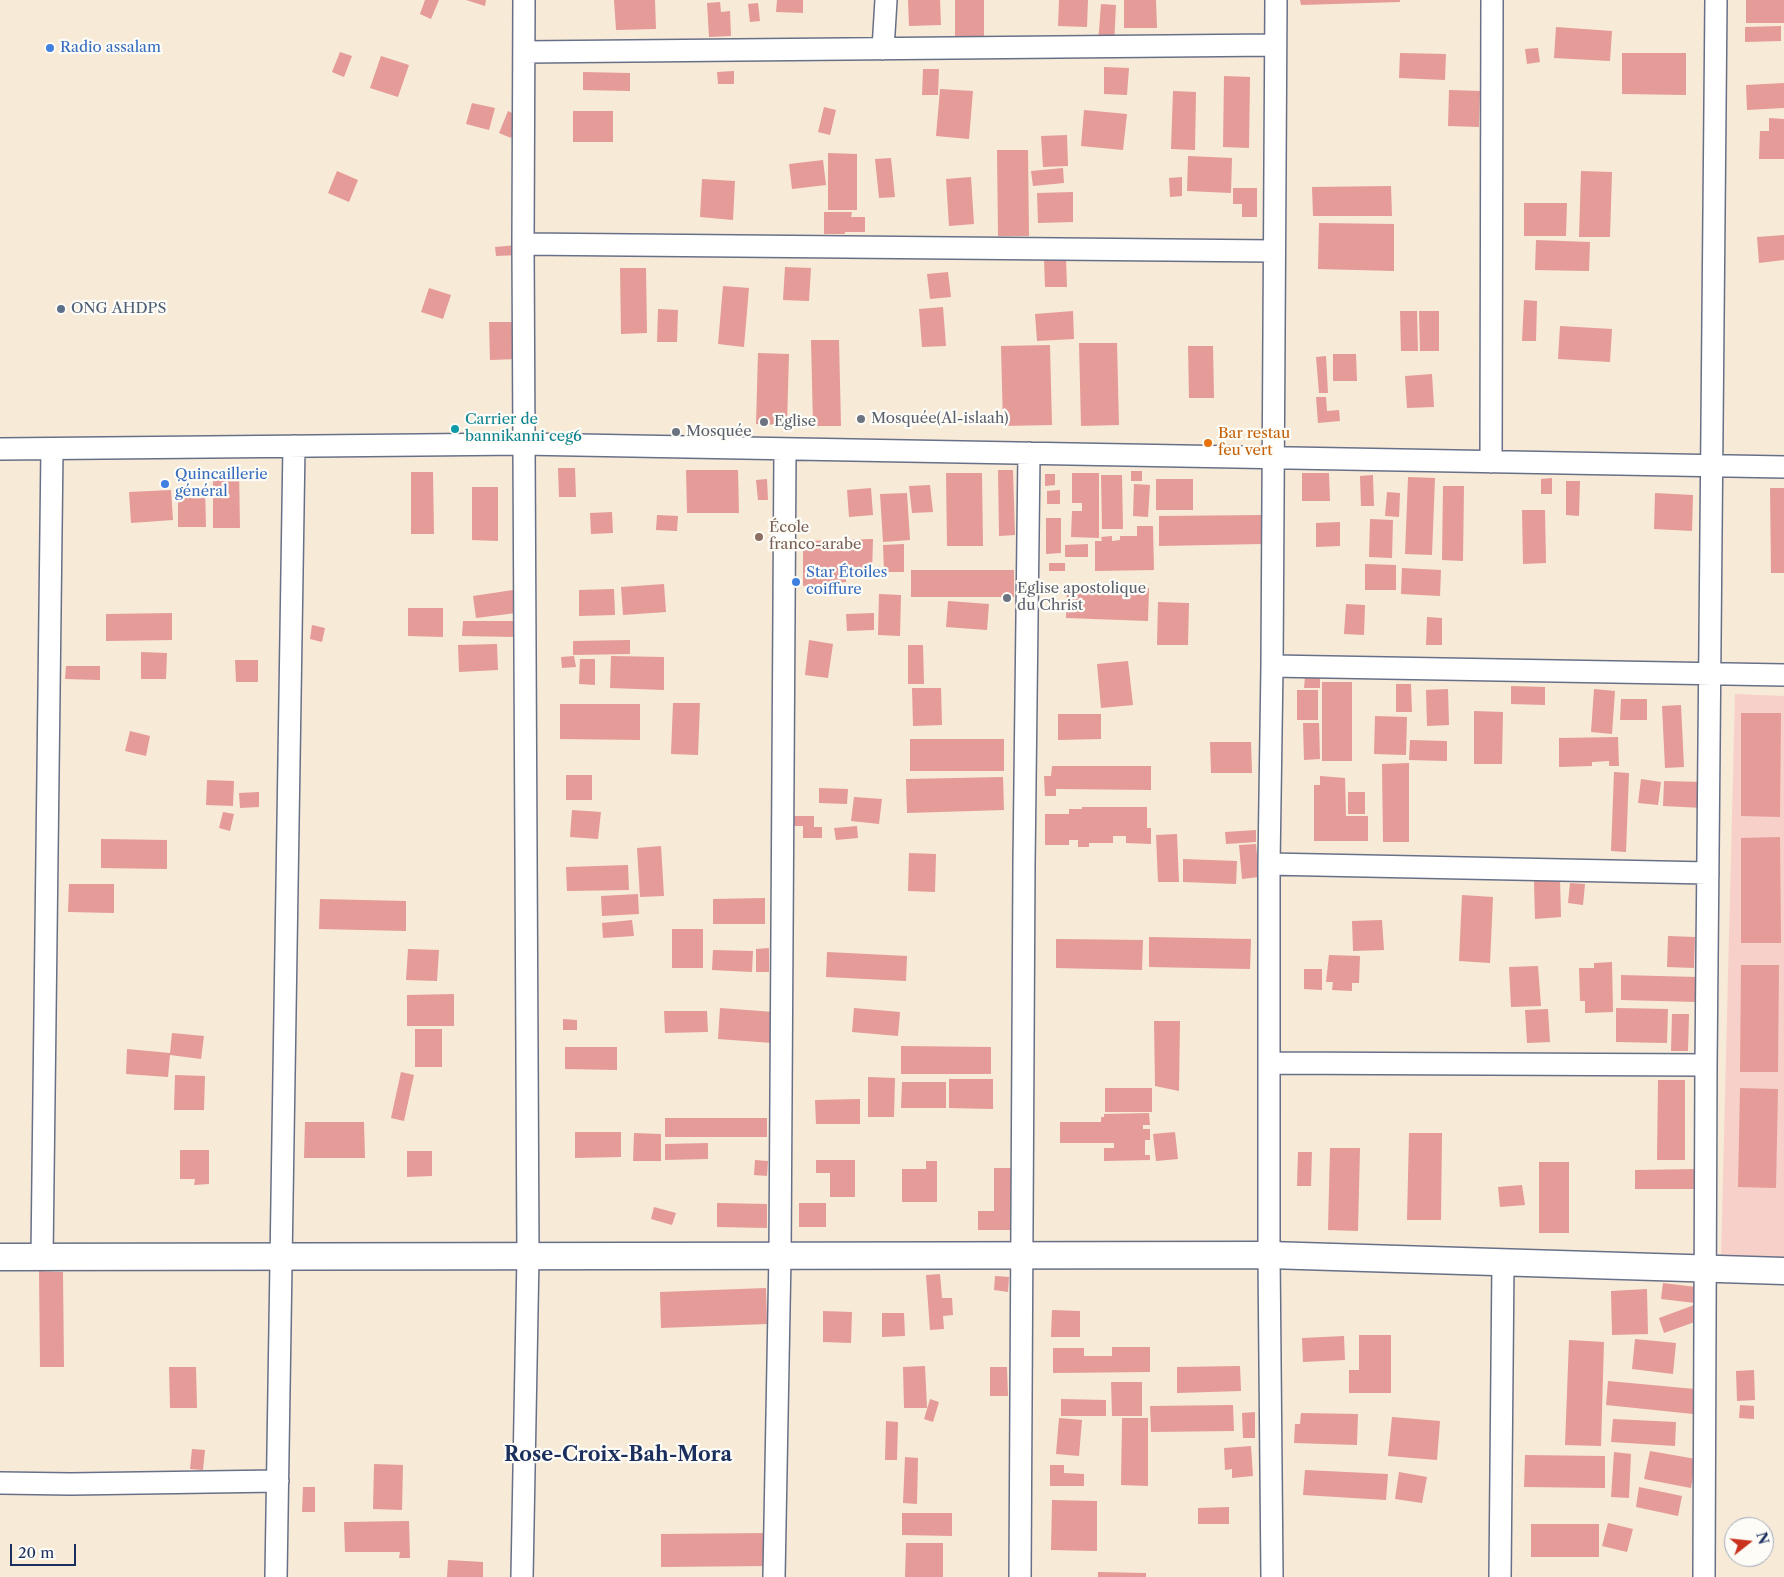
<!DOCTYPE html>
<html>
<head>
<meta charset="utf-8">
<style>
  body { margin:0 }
  #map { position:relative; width:1784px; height:1577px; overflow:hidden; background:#f7ead7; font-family:"Libre Caslon Text",serif }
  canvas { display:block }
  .north { position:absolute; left:1724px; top:1517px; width:50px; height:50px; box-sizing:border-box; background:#fdfcf7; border:1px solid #a3aaba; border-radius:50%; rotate:74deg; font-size:14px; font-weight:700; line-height:20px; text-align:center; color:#1b2f5e }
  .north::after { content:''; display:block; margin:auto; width:18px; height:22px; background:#c8321e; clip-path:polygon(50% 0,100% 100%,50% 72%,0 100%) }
  .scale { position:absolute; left:10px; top:1544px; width:66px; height:22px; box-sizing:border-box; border:2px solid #1b2f5e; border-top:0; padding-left:6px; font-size:15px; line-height:18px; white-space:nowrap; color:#1b2f5e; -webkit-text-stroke:4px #fdfcf7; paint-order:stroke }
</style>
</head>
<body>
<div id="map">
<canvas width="1784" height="1577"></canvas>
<div class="north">N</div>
<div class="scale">20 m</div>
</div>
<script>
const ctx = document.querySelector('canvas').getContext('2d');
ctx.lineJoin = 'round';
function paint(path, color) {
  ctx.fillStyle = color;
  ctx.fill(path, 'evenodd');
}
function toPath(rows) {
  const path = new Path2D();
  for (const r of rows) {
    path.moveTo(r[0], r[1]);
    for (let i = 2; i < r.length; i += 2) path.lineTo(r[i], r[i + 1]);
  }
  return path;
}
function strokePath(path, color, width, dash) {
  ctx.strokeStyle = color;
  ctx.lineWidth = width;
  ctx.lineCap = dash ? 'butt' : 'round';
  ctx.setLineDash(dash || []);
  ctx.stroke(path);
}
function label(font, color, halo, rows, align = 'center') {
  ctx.font = font + ' "Libre Caslon Text",serif';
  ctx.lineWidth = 4.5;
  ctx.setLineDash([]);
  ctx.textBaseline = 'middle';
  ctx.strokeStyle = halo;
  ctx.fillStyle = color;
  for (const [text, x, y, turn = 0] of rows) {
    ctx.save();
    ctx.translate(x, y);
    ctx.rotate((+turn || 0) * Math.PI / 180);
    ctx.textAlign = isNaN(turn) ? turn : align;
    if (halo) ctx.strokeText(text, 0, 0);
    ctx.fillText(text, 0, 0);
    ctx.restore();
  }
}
const built = toPath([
  [1735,694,1784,696,1784,1260,1721,1258]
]);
const building = toPath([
  [425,0,439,0,431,19,420,14],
  [466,0,486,0,485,6],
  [614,0,655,0,656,29,616,30],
  [777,0,803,0,803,13,776,12],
  [908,0,940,0,941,25,909,26],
  [955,0,984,0,984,43,955,43],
  [1059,0,1088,0,1087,27,1058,26],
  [1124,0,1156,0,1157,28,1124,28],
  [1300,0,1400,0,1400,2,1301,5],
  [1746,0,1784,0,1784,23,1746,23],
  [720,2,721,12,730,11,731,36,709,37,707,3],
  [758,3,760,21,750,22,748,4],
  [1101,4,1116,5,1114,45,1098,44],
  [1781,26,1781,41,1745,42,1745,27],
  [1556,27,1612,31,1610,61,1554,58],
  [1538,48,1540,62,1527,64,1525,49],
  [340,52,352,56,344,77,332,72],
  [1400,53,1446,54,1445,80,1399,78],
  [1622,53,1686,53,1686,95,1622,94],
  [381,56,409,65,398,97,370,88],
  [1104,67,1129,68,1127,95,1104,94],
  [923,69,939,69,938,95,922,95],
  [734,71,734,84,718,84,717,72],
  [583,72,630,73,630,91,583,90],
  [1224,76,1250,77,1249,148,1223,147],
  [1784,83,1784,108,1747,110,1746,85],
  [940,89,973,91,969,139,936,136],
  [1449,90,1480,91,1479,127,1448,126],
  [1173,91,1196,92,1195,150,1171,149],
  [472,103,495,108,489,130,466,124],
  [824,107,836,110,830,135,818,132],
  [1084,110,1127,114,1123,150,1081,146],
  [508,111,520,117,511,138,499,133],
  [573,111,613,111,613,142,573,142],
  [1769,118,1784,119,1784,159,1759,159,1760,131,1769,131],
  [1067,135,1068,166,1043,167,1041,136],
  [997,150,1028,150,1029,236,998,236],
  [828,153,857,154,857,210,828,210],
  [1188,156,1232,158,1231,193,1187,191],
  [891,158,895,197,879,198,875,159],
  [823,160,826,185,792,189,789,164],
  [1063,168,1064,183,1033,186,1031,171],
  [337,171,358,180,349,202,328,193],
  [1581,171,1612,172,1610,237,1579,237],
  [971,177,974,224,949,226,946,179],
  [1182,177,1182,196,1170,197,1169,178],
  [702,179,735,181,733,220,700,217],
  [1391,186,1392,216,1313,216,1312,187],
  [1233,188,1257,188,1257,217,1242,217,1242,204,1233,204],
  [1073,192,1073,222,1038,223,1037,193],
  [1524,203,1567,203,1566,236,1524,236],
  [824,212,852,212,851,217,865,217,865,232,845,232,845,234,824,234],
  [1319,223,1394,224,1394,271,1318,269],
  [1784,235,1784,260,1759,263,1757,237],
  [1536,240,1590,242,1589,271,1535,270],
  [518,245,519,255,496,256,495,247],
  [1066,258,1067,287,1045,287,1044,259],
  [785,267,811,268,809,301,783,300],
  [620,268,646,268,647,333,621,334],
  [948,272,951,297,930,299,927,274],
  [723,286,749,288,744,347,718,344],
  [429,288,451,295,443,319,421,312],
  [1524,300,1537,301,1536,341,1522,341],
  [943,307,946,346,922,347,919,309],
  [658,309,678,310,677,342,657,342],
  [1073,311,1074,339,1037,341,1035,314],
  [1400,311,1417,311,1418,351,1401,351],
  [1419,311,1439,311,1439,351,1420,351],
  [489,322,518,322,518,359,490,360],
  [1560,326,1612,329,1610,362,1558,359],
  [811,340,839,340,841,426,813,426],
  [1079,343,1117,343,1119,425,1081,426],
  [1050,345,1052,425,1003,426,1001,346],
  [1188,346,1213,346,1214,398,1189,398],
  [758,353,789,354,787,425,756,424],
  [1333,354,1356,354,1357,381,1333,381],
  [1326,356,1328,393,1319,393,1316,357],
  [1432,374,1434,407,1407,408,1405,376],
  [1316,397,1326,397,1327,411,1339,410,1340,421,1318,423],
  [558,468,575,468,576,497,559,497],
  [213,470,239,470,240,528,213,528],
  [686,470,738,470,739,513,687,513],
  [998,470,1013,470,1015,535,999,536],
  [1131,471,1142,471,1142,481,1131,481],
  [411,472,433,472,434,534,411,534],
  [946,473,982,473,983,546,947,546],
  [1072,473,1099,473,1099,538,1071,537,1072,511,1082,511,1082,503,1072,503],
  [1302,473,1329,473,1330,501,1302,501],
  [1045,474,1055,474,1055,485,1045,486],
  [1101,475,1122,475,1123,529,1102,529],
  [1373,475,1374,506,1361,506,1360,476],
  [1408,477,1435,478,1432,555,1405,554],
  [1552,478,1552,494,1541,494,1541,479],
  [767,479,768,500,758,500,756,480],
  [1156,479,1193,479,1193,510,1156,510],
  [1566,481,1580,481,1579,516,1566,515],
  [1134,484,1150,485,1148,517,1133,516],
  [930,485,933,512,912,513,909,486],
  [1443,486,1464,486,1463,561,1442,560],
  [205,487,206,527,178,527,178,488],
  [472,487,498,487,498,541,472,540],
  [871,488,873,515,849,517,847,490],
  [1770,488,1784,488,1784,573,1771,573],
  [171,490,173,520,131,523,129,492],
  [1060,490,1060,504,1047,504,1047,491],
  [1387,492,1400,493,1399,517,1385,516],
  [907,493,910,540,883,542,880,494],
  [1655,493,1693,495,1692,531,1654,529],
  [1522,510,1545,510,1546,563,1523,564],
  [612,512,613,533,591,534,590,513],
  [657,515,678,516,677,531,656,530],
  [1262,515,1263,544,1159,546,1159,516],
  [1046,518,1061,518,1061,553,1046,554],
  [1370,519,1393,520,1392,558,1369,557],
  [1340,522,1340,546,1316,547,1316,523],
  [1137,526,1153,526,1154,570,1095,571,1095,541,1102,541,1101,537,1112,536,1112,541,1120,540,1120,536,1137,536],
  [873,539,872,573,846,573,846,582,803,586,803,541],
  [904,544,904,572,884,572,883,545],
  [1088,544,1088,557,1065,557,1065,545],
  [1049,563,1065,563,1065,571,1049,571],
  [1365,564,1396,565,1396,590,1365,590],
  [1402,568,1441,570,1440,596,1401,594],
  [911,570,1014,570,1014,597,911,597],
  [664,584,666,612,623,615,621,587],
  [1067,586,1149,588,1148,621,1066,618],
  [614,589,615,615,579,616,579,590],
  [513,590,516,613,476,618,473,596],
  [879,594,901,595,900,636,878,635],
  [948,601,989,604,987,630,946,627],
  [1158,602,1189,603,1188,645,1157,645],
  [1346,604,1365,605,1364,635,1344,634],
  [408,608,443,608,443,637,408,636],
  [172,613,172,640,106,641,106,614],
  [874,613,874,630,847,631,846,614],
  [1427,617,1442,618,1442,645,1426,645],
  [463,621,515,621,515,637,462,636],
  [312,625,325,628,322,642,310,639],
  [630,640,630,654,573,655,573,641],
  [809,640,833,644,828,678,805,675],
  [497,644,498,670,459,672,458,645],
  [908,645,923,645,924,684,908,684],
  [141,652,167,653,166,679,141,679],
  [574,656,576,667,562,668,561,657],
  [611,656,664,657,664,690,610,688],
  [580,659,595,659,595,685,579,684],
  [235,660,258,660,258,682,236,682],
  [1128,661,1133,705,1101,708,1097,664],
  [66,666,100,666,100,680,65,679],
  [1305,677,1320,678,1320,688,1304,688],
  [1322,682,1352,682,1352,761,1322,761],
  [1396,684,1411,684,1412,712,1396,712],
  [1511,686,1545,687,1545,705,1511,704],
  [912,688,941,688,942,725,913,726],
  [1448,689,1449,725,1427,726,1426,690],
  [1594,689,1615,691,1612,734,1591,732],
  [1297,690,1318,690,1318,720,1297,720],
  [1621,699,1647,699,1647,720,1620,720],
  [673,703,700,703,698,755,671,754],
  [560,704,640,704,640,740,560,739],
  [1681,705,1684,767,1665,768,1662,706],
  [1474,711,1503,712,1502,764,1474,764],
  [1741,713,1781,713,1780,817,1741,816],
  [1058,714,1101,714,1101,739,1058,740],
  [1375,716,1407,717,1406,755,1374,754],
  [1303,723,1319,723,1320,759,1304,760],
  [130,731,150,736,146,756,125,751],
  [1618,737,1619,766,1609,766,1609,761,1592,762,1592,766,1559,767,1559,738],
  [910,739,1004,739,1004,771,910,771],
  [1410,740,1447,741,1447,761,1409,760],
  [1210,742,1251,742,1252,773,1211,773],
  [1409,763,1409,842,1383,842,1382,764],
  [1052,766,1151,766,1151,790,1056,789,1056,796,1045,796,1044,776,1051,776],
  [1614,772,1629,773,1626,852,1611,851],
  [566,775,592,775,592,800,566,800],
  [1320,776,1345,778,1346,816,1368,816,1368,841,1314,841,1314,785,1320,785],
  [1003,777,1004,810,907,813,906,779],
  [1641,779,1661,782,1658,805,1638,803],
  [207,780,234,781,233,806,206,805],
  [1664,781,1704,782,1703,808,1663,806],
  [819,788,848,789,847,804,819,803],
  [259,792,259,807,240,808,239,793],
  [1348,792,1365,792,1365,814,1348,814],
  [854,797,882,799,879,824,851,821],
  [1082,807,1147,807,1147,828,1151,828,1151,844,1126,843,1126,836,1113,836,1113,843,1089,843,1089,847,1078,847,1078,840,1069,840,1069,845,1045,845,1045,814,1069,814,1069,809,1082,809],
  [572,810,601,812,598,839,570,837],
  [223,812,234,814,230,831,219,828],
  [793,816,814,816,814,827,822,827,822,838,803,838,803,826,794,826],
  [857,826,858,838,836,840,834,828],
  [1256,830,1256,842,1226,844,1225,832],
  [1177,834,1179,882,1158,882,1156,835],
  [1780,837,1781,943,1741,943,1741,838],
  [101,839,167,840,167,869,101,868],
  [1256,844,1259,877,1242,879,1239,845],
  [661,846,664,896,640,897,637,848],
  [909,853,936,854,935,892,908,891],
  [1183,859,1237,861,1236,884,1183,882],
  [628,865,629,890,567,891,566,867],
  [1560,880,1561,917,1535,919,1534,881],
  [1570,883,1585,884,1583,905,1568,903],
  [69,884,114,884,114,913,68,912],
  [638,894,639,914,602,916,601,896],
  [1462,895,1493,897,1490,963,1459,961],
  [765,898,765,924,713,924,713,899],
  [320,899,406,901,406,931,319,929],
  [632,920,634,936,603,938,602,923],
  [1382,920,1384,950,1353,951,1352,921],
  [672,929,703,929,703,968,672,968],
  [1668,936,1695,937,1694,968,1667,967],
  [1149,937,1251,939,1250,969,1149,967],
  [1056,939,1143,940,1142,970,1056,968],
  [769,948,769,972,756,972,756,949],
  [408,949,439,950,437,981,406,980],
  [713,950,753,951,752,972,712,970],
  [827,952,907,956,906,981,826,977],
  [1329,955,1360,956,1359,983,1352,983,1352,991,1332,990,1333,982,1326,982],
  [1612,962,1613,1012,1585,1013,1585,1001,1580,1001,1579,968,1594,968,1594,963],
  [1741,965,1779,965,1778,1072,1740,1072],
  [1538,966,1541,1006,1511,1007,1509,967],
  [1304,969,1322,969,1322,990,1304,989],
  [1621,975,1697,977,1697,1002,1621,1000],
  [454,994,454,1026,407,1026,407,995],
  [720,1008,774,1012,772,1043,718,1039],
  [854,1008,900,1012,898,1036,852,1032],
  [1616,1008,1668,1009,1667,1043,1616,1042],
  [1548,1009,1550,1042,1527,1043,1525,1010],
  [664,1011,707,1011,708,1032,665,1033],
  [1672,1014,1689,1014,1688,1051,1671,1051],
  [563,1019,577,1020,577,1030,563,1030],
  [1154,1021,1180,1021,1179,1091,1155,1086],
  [415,1029,442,1029,442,1067,415,1067],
  [172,1033,204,1036,201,1059,170,1055,168,1077,126,1074,127,1049,170,1053],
  [901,1046,991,1047,991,1074,901,1074],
  [565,1047,617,1047,617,1070,565,1069],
  [401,1072,414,1075,404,1121,391,1118],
  [175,1075,205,1076,204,1110,174,1110],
  [868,1077,895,1078,894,1117,868,1117],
  [949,1079,993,1079,993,1109,949,1108],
  [1658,1080,1685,1080,1685,1160,1657,1160],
  [902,1082,946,1082,946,1108,901,1108],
  [1105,1088,1152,1088,1152,1112,1105,1112],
  [1740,1088,1778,1089,1776,1188,1738,1187],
  [860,1099,860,1124,816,1124,815,1100],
  [1149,1113,1150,1125,1143,1125,1143,1129,1150,1129,1150,1140,1145,1140,1145,1155,1150,1155,1150,1160,1104,1161,1104,1148,1114,1148,1114,1143,1060,1143,1060,1122,1101,1122,1101,1117,1104,1117,1104,1114],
  [665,1118,767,1118,767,1137,665,1137],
  [305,1122,364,1122,365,1158,304,1158],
  [575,1132,621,1132,621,1157,575,1158],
  [1175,1132,1178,1159,1156,1161,1153,1134],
  [634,1133,661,1134,661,1161,633,1161],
  [1409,1133,1442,1133,1441,1220,1407,1220],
  [708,1143,708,1159,665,1160,665,1144],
  [1330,1148,1360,1148,1358,1231,1328,1230],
  [180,1150,209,1150,209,1184,194,1185,195,1179,180,1179],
  [407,1151,432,1151,432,1176,407,1177],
  [1298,1152,1312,1152,1311,1186,1297,1186],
  [755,1160,768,1161,767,1176,754,1175],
  [816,1160,855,1160,855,1197,830,1197,830,1173,816,1173],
  [926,1161,937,1161,937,1202,902,1202,902,1169,926,1169],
  [1539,1162,1569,1162,1569,1233,1539,1233],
  [994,1168,1011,1168,1011,1230,978,1230,978,1211,994,1211],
  [1700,1169,1700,1189,1635,1189,1635,1170],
  [1522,1185,1525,1205,1500,1207,1498,1187],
  [717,1203,767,1204,767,1228,717,1227],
  [799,1203,826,1203,826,1227,799,1227],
  [654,1207,676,1213,672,1225,651,1219],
  [39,1271,63,1272,64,1367,40,1367],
  [940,1274,942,1298,952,1298,953,1315,943,1316,944,1329,930,1330,926,1275],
  [995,1276,1009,1277,1008,1292,994,1290],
  [1663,1283,1696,1287,1695,1303,1661,1299],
  [766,1288,767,1324,661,1328,660,1292],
  [1647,1289,1648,1334,1612,1335,1611,1291],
  [1697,1304,1703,1319,1664,1333,1659,1318],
  [1052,1310,1080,1311,1080,1337,1051,1337],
  [823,1311,852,1312,851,1343,823,1342],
  [882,1313,904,1313,905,1336,882,1337],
  [1359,1335,1391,1335,1391,1393,1349,1393,1349,1370,1359,1370],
  [1344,1336,1345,1360,1303,1362,1302,1338],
  [1635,1339,1676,1343,1673,1374,1632,1369],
  [1569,1340,1604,1342,1601,1446,1565,1445],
  [1112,1347,1150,1347,1150,1372,1053,1373,1053,1348,1084,1348,1084,1356,1112,1356],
  [925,1366,927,1408,904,1408,903,1367],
  [1240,1366,1241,1391,1177,1393,1177,1367],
  [169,1367,196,1367,197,1408,170,1408],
  [990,1367,1007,1367,1008,1396,990,1396],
  [1754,1370,1755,1400,1737,1401,1736,1371],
  [1608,1381,1695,1389,1693,1414,1606,1405],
  [1111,1382,1142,1382,1142,1416,1112,1416],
  [930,1399,939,1402,933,1422,924,1419],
  [1061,1399,1106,1400,1106,1416,1061,1416],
  [1233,1405,1234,1431,1151,1432,1150,1406],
  [1740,1405,1754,1406,1754,1419,1739,1418],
  [1255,1412,1255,1438,1243,1438,1242,1413],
  [1301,1413,1358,1414,1357,1445,1294,1443,1295,1424,1300,1424],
  [1392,1417,1440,1421,1437,1460,1388,1456],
  [1059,1418,1082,1420,1079,1456,1056,1454],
  [1122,1418,1148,1418,1148,1486,1121,1485],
  [1613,1419,1676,1422,1675,1446,1611,1442],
  [886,1421,898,1422,897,1460,885,1460],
  [1251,1446,1253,1476,1232,1478,1232,1469,1225,1470,1224,1448],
  [192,1449,205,1450,203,1470,190,1469],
  [1650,1451,1696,1459,1691,1488,1644,1479],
  [1614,1452,1631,1454,1629,1498,1611,1497],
  [1525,1455,1605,1456,1605,1488,1524,1487],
  [905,1457,918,1458,917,1504,903,1503],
  [374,1464,403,1465,402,1510,373,1509],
  [1050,1465,1064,1465,1064,1473,1084,1474,1084,1486,1050,1486],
  [1305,1470,1388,1474,1386,1500,1303,1495],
  [1399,1472,1427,1477,1422,1503,1395,1499],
  [303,1487,315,1487,315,1512,302,1512],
  [1639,1487,1682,1496,1678,1516,1636,1507],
  [1052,1500,1097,1501,1097,1551,1051,1550],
  [1229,1507,1229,1524,1198,1524,1198,1508],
  [902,1513,952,1513,952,1536,902,1535],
  [409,1521,410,1558,399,1558,400,1552,345,1552,344,1522],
  [1608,1523,1633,1529,1627,1552,1602,1546],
  [1531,1524,1599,1524,1599,1557,1531,1557],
  [767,1533,767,1566,661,1567,661,1534],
  [906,1543,943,1543,943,1577,905,1577],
  [448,1560,483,1562,483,1577,447,1577],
  [1098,1572,1146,1573,1146,1577,1098,1577]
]);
const minor = toPath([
  [883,49,886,0],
  [524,52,1274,45],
  [523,244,1274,251],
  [0,449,523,444,1784,467],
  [1491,462,1492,0],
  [1272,666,1784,675],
  [1269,864,1708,873],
  [1270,1063,1706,1065],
  [42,1257,52,449],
  [0,1483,71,1484,278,1481],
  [276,1577,294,446],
  [522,1577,528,1256,523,244,524,0],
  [774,1577,780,1255,785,449],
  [1020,1577,1024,864,1029,453],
  [1272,1577,1269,1255,1269,864,1272,666,1276,0],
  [1500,1577,1503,1262],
  [1704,1577,1706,1065,1716,0]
]);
const tertiary = toPath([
  [0,1257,1269,1255,1784,1271]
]);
const markers = [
  [50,48,5,"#3f7fe0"],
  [61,309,5,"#5c6f8a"],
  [861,419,5,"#6b7280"],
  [764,422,5,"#6b7280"],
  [455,429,5,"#0f9aa8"],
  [676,432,5,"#6b7280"],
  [1208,443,5,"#e8710a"],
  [165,484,5,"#3f7fe0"],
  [759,537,5,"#8d6e63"],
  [796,582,5,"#3f7fe0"],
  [1007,598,5,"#6b7280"]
];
const shopNames = [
  ["Radio assalam",60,48],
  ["Quincaillerie",175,475],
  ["général",175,492],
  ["Star Étoiles",806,573],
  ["coiffure",806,590]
];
const serviceNames = [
  ["ONG AHDPS",71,309]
];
const worshipNames = [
  ["Mosquée(Al-islaah)",871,419],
  ["Eglise",774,422],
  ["Mosquée",686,432],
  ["Eglise apostolique",1017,589],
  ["du Christ",1017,606]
];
const cultureNames = [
  ["Carrier de",465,420],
  ["bannikanni ceg6",465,437]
];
const foodNames = [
  ["Bar restau",1218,434],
  ["feu vert",1218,451]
];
const educationNames = [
  ["École",769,528],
  ["franco-arabe",769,545]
];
const districtNames = [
  ["Rose-Croix-Bah-Mora",618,1455]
];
paint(built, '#f7d0ca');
paint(building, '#e59b97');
strokePath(minor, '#687088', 24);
strokePath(tertiary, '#687088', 29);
strokePath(minor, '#fff', 21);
strokePath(tertiary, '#fff', 26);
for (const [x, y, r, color] of markers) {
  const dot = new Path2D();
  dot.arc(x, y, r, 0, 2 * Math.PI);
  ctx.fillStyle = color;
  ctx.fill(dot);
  strokePath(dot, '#fdfcf7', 2);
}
label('15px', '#366cbe', '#fdfcf7', shopNames, 'left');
label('15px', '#4e5e75', '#fdfcf7', serviceNames, 'left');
label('15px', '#5b616d', '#fdfcf7', worshipNames, 'left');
label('15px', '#0d838f', '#fdfcf7', cultureNames, 'left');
label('15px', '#c56008', '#fdfcf7', foodNames, 'left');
label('15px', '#785e54', '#fdfcf7', educationNames, 'left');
label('bold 20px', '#1b2f5e', '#fdfcf7', districtNames);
</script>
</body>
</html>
